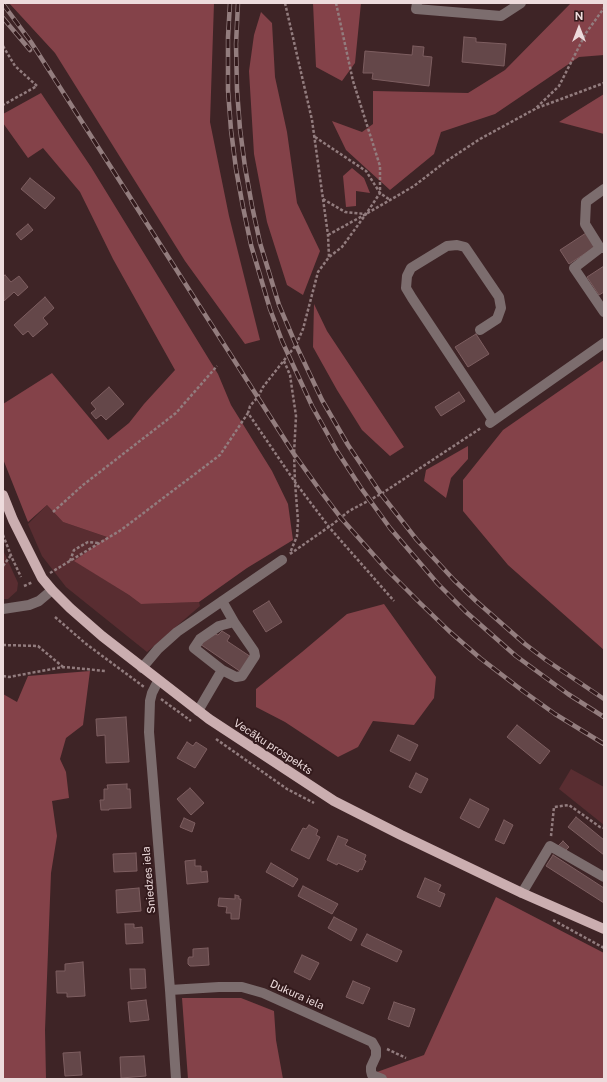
<!DOCTYPE html>
<html>
<head>
<meta charset="utf-8">
<style>
  body { margin:0 }
  #map { position:relative; width:607px; height:1082px; overflow:hidden; background:#3e2426; font-family:"Public Sans",sans-serif }
  canvas { display:block }
  .frame { position:absolute; inset:0; border:4px solid #eddbdc; pointer-events:none }
  .north { position:absolute; left:559px; top:8px; width:40px; height:40px; -webkit-text-stroke:3px #331a1c; paint-order:stroke; rotate:0deg; font-size:11px; font-weight:700; line-height:16px; text-align:center; color:#eddbdc }
  .north::after { content:''; display:block; margin:auto; width:14px; height:18px; background:#eddbdc; clip-path:polygon(50% 0,100% 100%,50% 72%,0 100%) }
</style>
</head>
<body>
<div id="map">
<canvas width="607" height="1082"></canvas>
<div class="frame"></div>
<div class="north">N</div>
</div>
<script>
const ctx = document.querySelector('canvas').getContext('2d');
ctx.lineJoin = 'round';
function paint(path, color) {
  ctx.fillStyle = color;
  ctx.fill(path, 'evenodd');
}
function toPath(rows) {
  const path = new Path2D();
  for (const r of rows) {
    path.moveTo(r[0], r[1]);
    for (let i = 2; i < r.length; i += 2) path.lineTo(r[i], r[i + 1]);
  }
  return path;
}
function strokePath(path, color, width, dash) {
  ctx.strokeStyle = color;
  ctx.lineWidth = width;
  ctx.lineCap = dash ? 'butt' : 'round';
  ctx.setLineDash(dash || []);
  ctx.stroke(path);
}
function label(font, color, halo, rows, align = 'center') {
  ctx.font = font + ' "Public Sans",sans-serif';
  ctx.lineWidth = 4;
  ctx.setLineDash([]);
  ctx.textBaseline = 'middle';
  ctx.strokeStyle = halo;
  ctx.fillStyle = color;
  for (const [text, x, y, turn = 0] of rows) {
    ctx.save();
    ctx.translate(x, y);
    ctx.rotate((+turn || 0) * Math.PI / 180);
    ctx.textAlign = isNaN(turn) ? turn : align;
    if (halo) ctx.strokeText(text, 0, 0);
    ctx.fillText(text, 0, 0);
    ctx.restore();
  }
}
const green = toPath([
  [47,505,63,522,107,537,75,561,129,595,141,604,199,602,200,606,147,652,66,587,42,556,28,524],
  [3,550,18,583,17,591,8,599,3,599],
  [571,769,604,787,604,825,559,789]
]);
const forest = toPath([
  [9,3,214,3,210,122,229,216,260,340,245,344,185,261,55,53],
  [313,3,361,3,355,63,342,81,316,67],
  [571,3,604,3,604,55,579,57,495,114,441,132,434,154,390,190,346,150,332,121,362,132,373,124,373,91,468,93,505,70],
  [261,12,272,23,275,77,287,132,297,203,320,251,303,295,287,285,267,222,254,154,249,71,254,35],
  [41,93,91,167,218,374,231,405,272,471,288,504,293,540,247,568,199,602,141,604,129,595,74,561,107,537,63,522,47,505,28,522,3,459,3,404,52,373,108,440,129,423,144,404,175,370,113,259,80,192,43,148,28,158,3,123,3,114],
  [604,94,604,134,559,122],
  [352,168,364,178,370,193,356,191,356,206,346,207,343,176],
  [314,304,327,331,404,447,390,456,362,430,337,390,313,347],
  [604,360,604,650,508,565,463,511,463,480,503,430],
  [468,446,468,459,451,478,446,498,424,481,426,470],
  [384,604,436,677,434,698,414,725,373,721,358,747,338,757,285,722,256,707,256,689,302,652,347,614],
  [90,671,83,725,66,738,60,759,66,772,69,798,52,801,57,836,51,873,45,1030,46,1079,3,1079,3,694,17,702,28,676],
  [496,897,604,953,604,1079,374,1079,377,1072,424,1055],
  [182,998,241,998,274,1011,276,1040,283,1079,188,1079]
]);
const building = toPath([
  [464,37,476,38,476,42,506,44,504,66,462,62,464,37],
  [413,46,424,47,423,56,432,57,429,86,372,79,373,73,363,73,365,51,412,55,413,46],
  [30,178,55,198,45,209,21,189,30,178],
  [28,224,33,230,21,240,16,234,28,224],
  [586,233,595,247,569,264,560,250,586,233],
  [604,266,604,292,599,295,587,277,604,266],
  [5,275,11,282,19,276,28,287,18,296,14,292,4,301,3,277,5,275],
  [45,297,54,308,43,318,48,324,33,337,28,331,23,335,14,325,45,297],
  [476,334,489,354,468,367,455,347,476,334],
  [109,387,124,404,106,420,101,415,96,419,91,413,96,409,91,403,109,387],
  [459,392,465,401,441,416,435,407,459,392],
  [269,601,282,622,266,632,253,611,269,601],
  [222,631,230,636,227,641,251,657,241,672,200,644,215,634,218,635,222,631],
  [126,717,129,762,106,763,105,735,97,736,96,719,126,717],
  [517,725,550,751,540,764,507,737,517,725],
  [398,735,418,745,410,761,390,751,398,735],
  [187,742,193,746,196,742,207,749,195,768,177,758,187,742],
  [416,773,428,779,421,793,409,787,416,773],
  [127,784,127,789,130,789,131,808,109,809,109,810,101,810,100,800,104,800,104,789,108,789,107,785,127,784],
  [190,788,204,803,191,815,177,799,190,788],
  [470,799,489,809,479,828,460,818,470,799],
  [576,817,604,840,604,855,568,827,576,817],
  [184,818,195,823,192,832,180,827,184,818],
  [504,820,513,825,504,844,495,840,504,820],
  [309,825,318,830,316,835,320,837,309,859,291,850,303,828,306,829,309,825],
  [338,836,348,840,345,845,366,855,364,860,366,861,362,870,360,869,358,872,338,863,337,865,327,860,338,836],
  [563,841,569,847,564,852,558,846,563,841],
  [136,853,137,871,114,872,113,854,136,853],
  [553,855,604,888,604,903,546,866,553,855],
  [195,860,195,866,201,866,201,872,207,871,208,882,187,884,185,861,195,860],
  [271,863,298,879,293,887,266,872,271,863],
  [425,878,441,885,438,891,445,894,440,907,417,897,425,878],
  [303,886,338,904,332,914,298,896,303,886],
  [139,888,141,911,117,913,116,890,139,888],
  [235,895,239,896,239,899,241,899,239,919,231,919,231,913,226,913,227,907,218,906,219,898,235,899,235,895],
  [334,917,357,929,351,941,328,928,334,917],
  [125,924,134,924,134,928,142,927,143,943,126,944,125,924],
  [367,934,402,951,397,962,361,945,367,934],
  [208,948,209,965,194,966,190,966,188,964,188,959,189,957,193,957,193,949,208,948],
  [302,955,319,963,310,980,294,972,302,955],
  [83,962,85,996,67,997,67,993,57,993,56,971,65,971,65,964,83,962],
  [130,969,145,969,146,988,131,989,130,969],
  [353,981,370,988,363,1004,346,997,353,981],
  [146,1000,149,1020,130,1022,128,1002,146,1000],
  [394,1002,415,1009,409,1027,388,1019,394,1002],
  [80,1052,82,1075,65,1076,63,1053,80,1052],
  [144,1056,146,1076,121,1078,120,1057,144,1056]
]);
const path = toPath([
  [285,3,312,120,328,235,329,257],
  [336,3,353,81,380,166,380,193,366,214,342,247,329,257,318,272,303,329,296,345,263,387,258,397,250,406,248,413,295,482,329,527,394,601],
  [3,46,15,66,37,86,3,105],
  [537,108,604,83],
  [315,137,366,171,380,193,390,200],
  [323,199,345,212,366,214],
  [328,235,366,214,414,186,445,162,480,139,535,109,559,86,586,33,604,8],
  [284,361,290,375,296,416,294,454,295,482,298,521,297,536,290,553],
  [53,512,83,485,176,413,217,366],
  [3,535,12,558,21,577],
  [290,554,333,524,349,511,381,494,481,428],
  [70,561,74,550,88,542,99,543],
  [3,566,11,555],
  [50,573,121,530,220,455,248,413],
  [24,586,33,582],
  [55,617,85,643,144,687],
  [3,645,38,646,63,667],
  [3,676,9,677,63,667,86,669,105,671],
  [161,699,191,721],
  [216,739,287,789,314,803],
  [551,836,554,807,569,805,600,827,604,828],
  [553,920,604,948],
  [387,1049,406,1058]
]);
const minor = toPath([
  [417,3,416,9,501,16,521,3],
  [600,248,585,224,586,202,604,189],
  [604,248,600,248,574,268,604,312],
  [480,330,497,319,501,308,499,297,465,247,457,245,447,246,411,268,407,276,406,288,412,298,493,420],
  [490,423,604,343],
  [222,601,234,622,219,626,200,639,194,648,222,670],
  [3,609,29,605,39,601,52,590],
  [142,668,158,649,177,632,282,560],
  [158,681,152,693,150,701,149,732,170,990,176,1079],
  [198,711,222,670,236,677,242,676,255,656,254,651,234,622],
  [522,893,550,846,604,877],
  [170,990,219,987,242,987,263,993,372,1042,376,1049,376,1056,371,1067,371,1071,372,1075,382,1079]
]);
const major = toPath([
  [3,495,13,520,42,578,52,590,70,608,102,636,209,719,334,801,401,835,522,893,604,929]
]);
const rail = toPath([
  [230,3,228,37,228,90,231,130,236,169,243,207,251,245,270,309,282,341,312,406,337,451,361,488,390,528,438,584,466,612,516,656,568,694,604,717],
  [238,3,236,44,237,90,240,129,245,167,252,206,260,243,279,305,296,345,322,400,348,445,381,494,417,540,454,580,476,601,525,644,546,660,604,699],
  [3,4,31,42,294,454,322,493,341,518,387,570,420,603,449,631,480,658,523,691,555,714,604,744],
  [3,18,30,50]
]);
const streetNames = [
  ["Vecāķu prospekts",273,747,33],
  ["Sniedzes iela",149,880,-95],
  ["Dukura iela",297,995,24]
];
paint(green, '#592d31');
paint(forest, '#844249');
paint(building, '#644749');
strokePath(building, '#7d5e60', 1);
strokePath(path, '#927c7e', 2.5, [3, 2]);
strokePath(minor, '#7c6d6e', 10);
strokePath(major, '#cbaeb0', 10);
strokePath(rail, '#937d7e', 4.5);
strokePath(rail, '#331a1c', 3, [9]);
label('11px', '#eddbdc', '#331a1c', streetNames);
</script>
</body>
</html>
